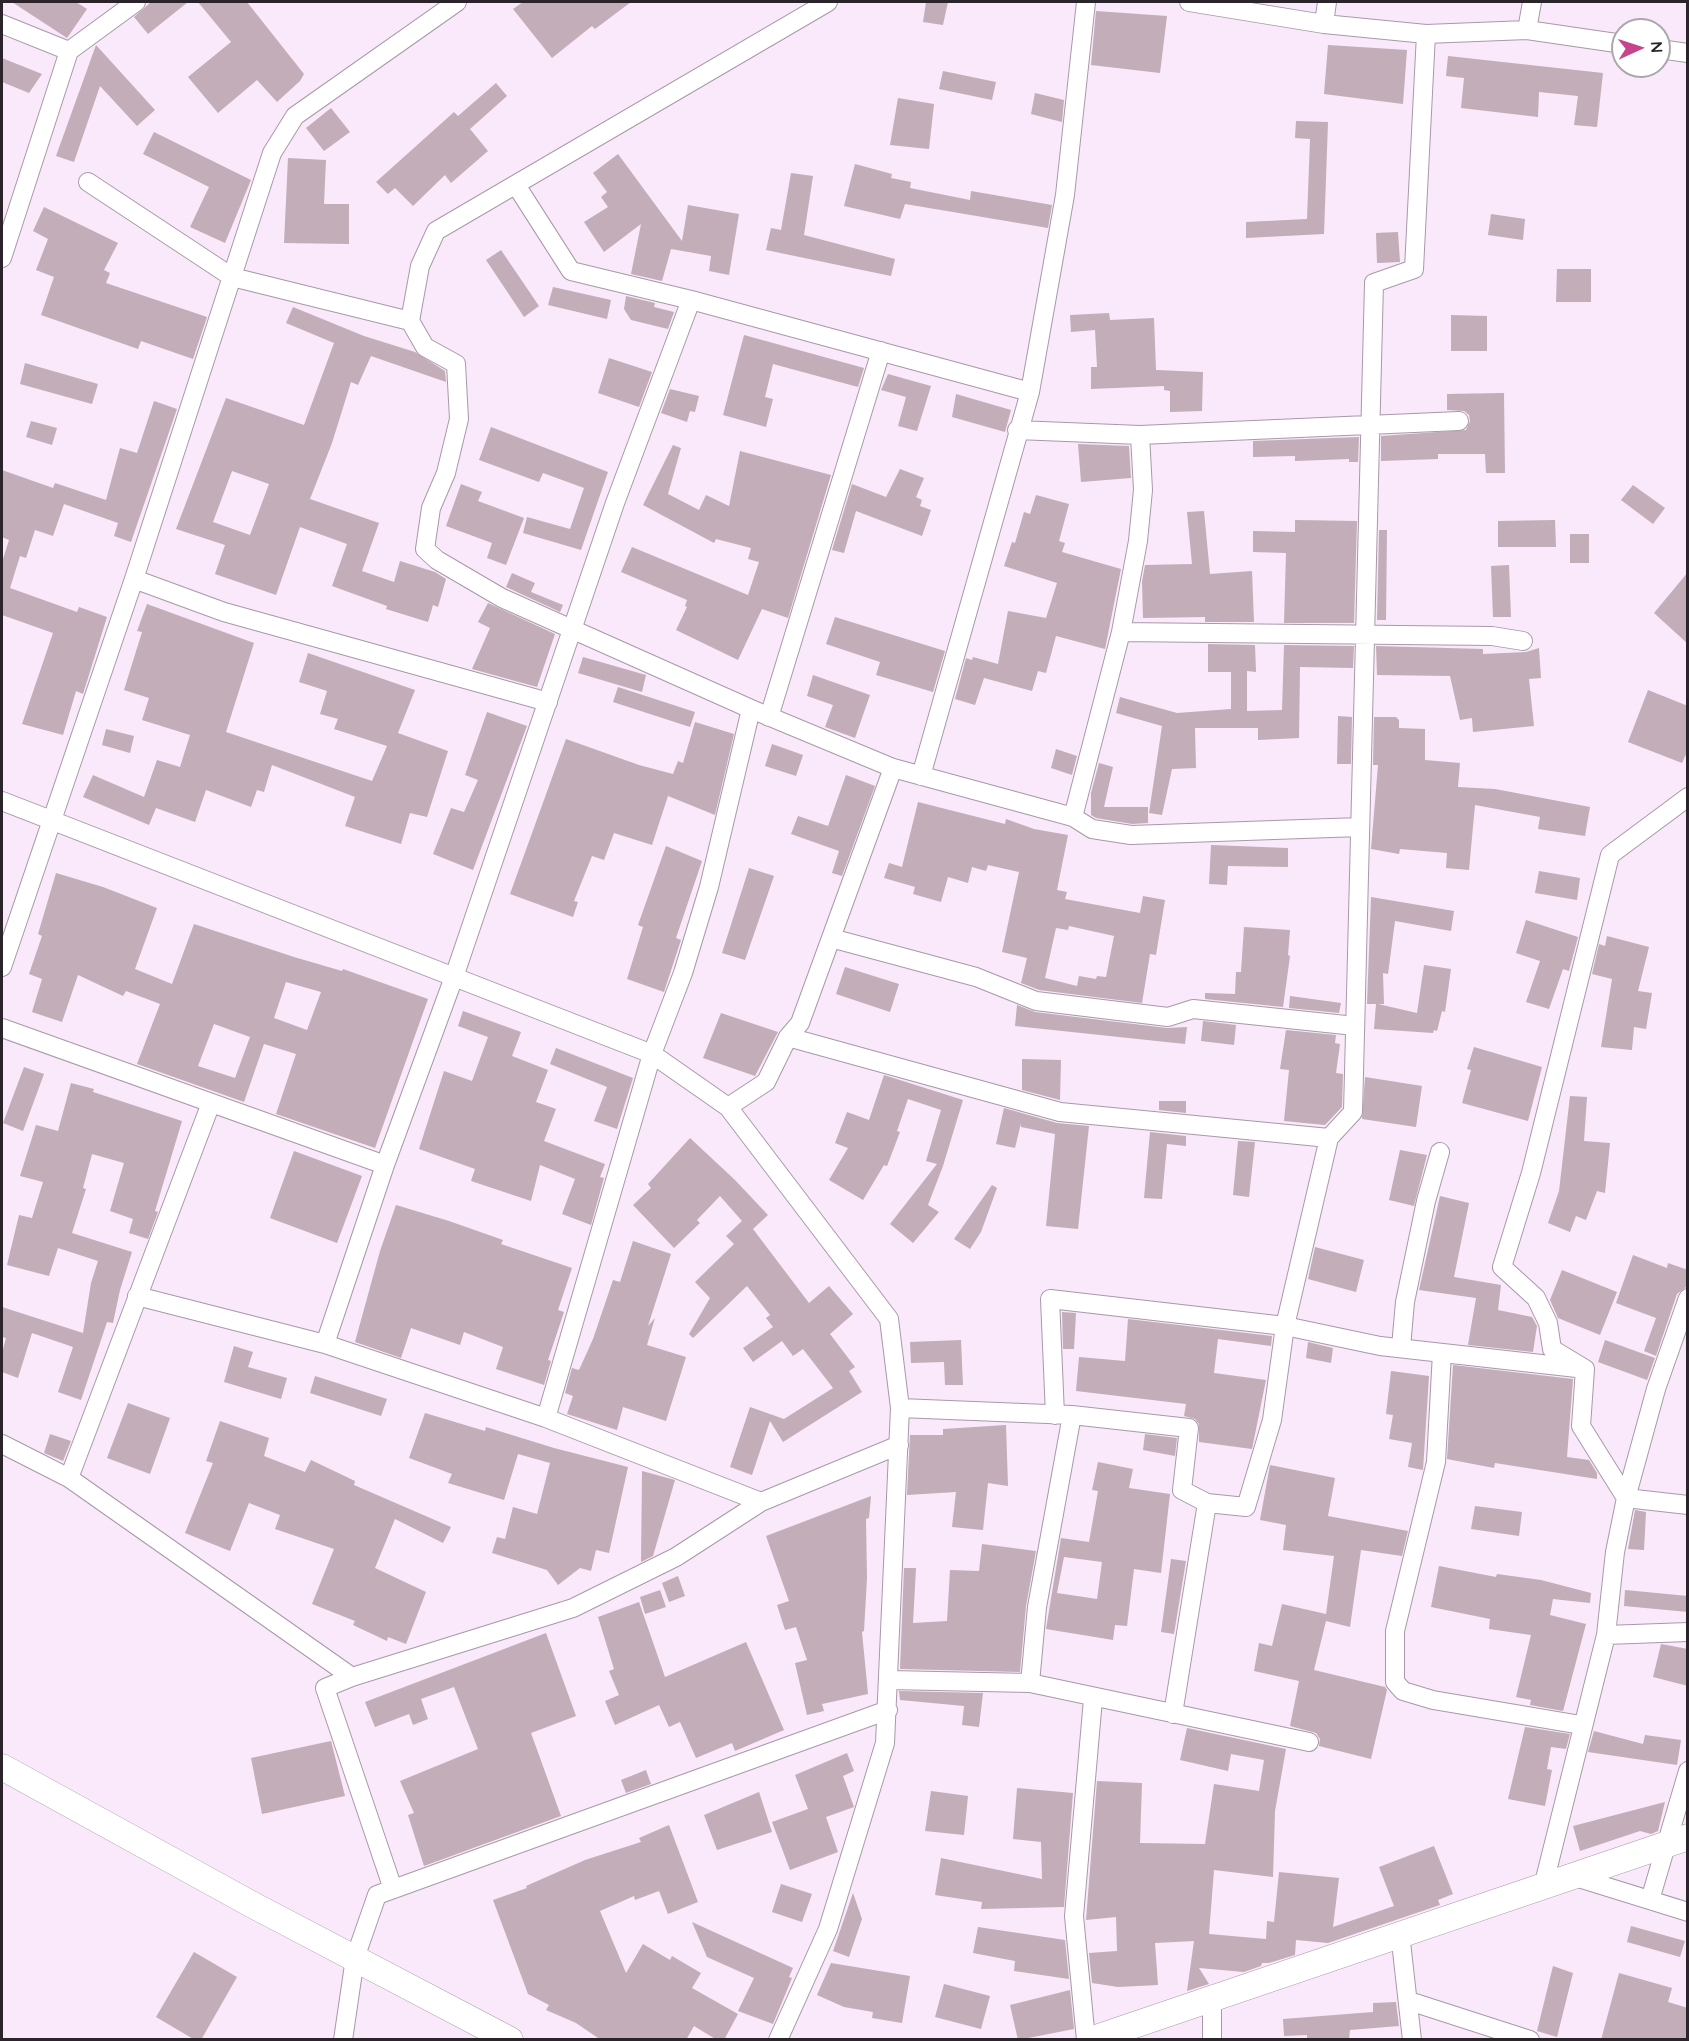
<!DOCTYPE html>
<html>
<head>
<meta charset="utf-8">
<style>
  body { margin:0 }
  #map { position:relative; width:1689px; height:2041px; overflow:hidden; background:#f9e9fa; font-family:Quicksand,sans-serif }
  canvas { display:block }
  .frame { position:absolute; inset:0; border:3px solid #2b252b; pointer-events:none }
  .north { position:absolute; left:1611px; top:18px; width:60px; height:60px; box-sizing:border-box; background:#fff; border:2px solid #aaa8aa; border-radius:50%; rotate:87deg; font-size:16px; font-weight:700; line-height:24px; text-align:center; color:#2b252b }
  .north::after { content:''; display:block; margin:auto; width:21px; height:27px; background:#c8458b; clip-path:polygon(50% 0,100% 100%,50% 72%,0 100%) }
</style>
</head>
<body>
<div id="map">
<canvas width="1689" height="2041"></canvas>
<div class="frame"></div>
<div class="north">N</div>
</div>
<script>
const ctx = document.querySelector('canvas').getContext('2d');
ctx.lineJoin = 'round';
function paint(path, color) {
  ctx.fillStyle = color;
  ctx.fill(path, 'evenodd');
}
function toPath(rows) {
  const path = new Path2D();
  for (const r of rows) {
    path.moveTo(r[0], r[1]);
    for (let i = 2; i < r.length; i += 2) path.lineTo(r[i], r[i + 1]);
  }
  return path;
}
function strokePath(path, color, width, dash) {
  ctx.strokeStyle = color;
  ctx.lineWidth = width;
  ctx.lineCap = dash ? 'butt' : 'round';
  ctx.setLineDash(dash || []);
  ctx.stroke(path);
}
const building = toPath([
  [12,2,76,2,87,9,67,38],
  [151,2,188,2,148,34,134,17],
  [198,2,247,2,304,74,300,81,277,102,257,80,218,113,188,77,231,42],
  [523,2,631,2,595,29,592,26,552,58,513,9],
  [926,2,948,2,943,25,923,22],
  [1096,11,1167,16,1160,73,1091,65],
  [96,45,155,110,137,126,100,86,74,162,56,156],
  [1328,45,1407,50,1403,104,1324,94],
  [1448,56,1603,73,1597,127,1574,125,1578,96,1539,92,1538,117,1461,108,1464,78,1446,76],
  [2,58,42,74,29,93,2,82],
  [943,71,996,82,992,100,939,89],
  [496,83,507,96,470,129,488,151,451,183,445,175,413,206,395,188,388,194,376,182,454,112,458,116],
  [1035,93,1064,100,1062,122,1031,114],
  [898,98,934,104,929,149,890,145],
  [331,108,350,132,324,151,306,128],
  [1296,121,1328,122,1324,234,1246,238,1246,222,1307,219,1310,139,1295,138],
  [154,132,251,180,225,243,190,227,209,187,143,154],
  [618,154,682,241,688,205,739,214,729,275,709,271,711,256,671,249,662,281,631,274,641,224,604,252,584,222,608,207,601,197,607,192,593,173],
  [288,158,326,160,324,204,349,204,349,244,284,243],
  [855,164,892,174,891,178,911,182,910,188,970,200,971,191,1052,205,1048,228,905,204,900,219,844,206],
  [791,173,813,176,804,235,895,259,891,276,766,250,771,228,781,230],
  [44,207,118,243,104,270,110,273,106,283,207,317,193,359,141,341,138,349,41,315,54,277,36,270,48,239,33,231],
  [1491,214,1525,219,1523,240,1488,235],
  [1398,232,1400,262,1377,263,1376,233],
  [501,250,539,306,524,317,486,260],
  [1557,269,1591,269,1591,302,1556,302],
  [553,287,611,300,607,319,548,305],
  [626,296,655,303,654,307,674,312,668,329,631,320,624,309],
  [293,307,364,336,415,352,445,371,446,382,371,356,358,385,351,382,332,443,310,499,379,523,362,571,394,582,400,561,435,572,446,579,438,607,433,605,428,622,386,609,387,606,332,586,347,544,300,527,276,595,215,574,225,545,176,529,226,398,304,425,334,343,286,323],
  [232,471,269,484,250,535,213,522],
  [1109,313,1110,320,1154,318,1156,370,1203,372,1202,411,1170,412,1170,391,1164,390,1164,386,1091,389,1091,367,1097,367,1095,330,1071,332,1070,315],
  [1451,315,1487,316,1487,351,1451,351],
  [744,335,864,368,858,387,773,364,765,397,773,399,766,427,723,415],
  [609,358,652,372,639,407,598,393],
  [25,363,98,384,92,404,20,384],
  [888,374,931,386,917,431,898,426,906,397,881,390],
  [670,389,699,396,695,412,690,411,687,422,661,413],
  [1504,393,1505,473,1486,473,1485,454,1438,454,1438,459,1381,461,1381,436,1466,430,1470,421,1469,415,1464,411,1447,410,1447,394],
  [956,394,1011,410,1005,432,952,417],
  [154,401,177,409,131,542,114,536,118,523,64,504,53,536,35,530,26,558,20,556,10,588,77,612,79,607,107,617,83,694,76,691,63,735,22,724,53,633,2,615,2,562,9,540,2,537,2,470,53,488,55,483,106,500,120,448,137,453],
  [31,421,57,428,52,445,26,437],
  [491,427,608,472,581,550,523,533,527,517,570,529,584,488,543,473,539,482,479,460],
  [1359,437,1358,462,1349,462,1349,459,1295,461,1295,456,1253,457,1253,441],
  [1078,444,1129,446,1131,478,1081,482],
  [673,445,681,448,668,494,699,510,706,495,729,506,740,451,831,475,788,618,762,609,738,660,676,630,687,607,685,606,687,600,621,572,632,547,748,595,759,562,748,559,751,548,716,539,714,543,643,505],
  [900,469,924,478,916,497,922,500,920,506,931,510,922,536,856,511,844,553,832,550,852,484,886,497],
  [461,484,482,492,478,501,524,518,506,565,487,558,492,543,446,526],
  [1633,485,1665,508,1653,524,1621,500],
  [1036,495,1069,504,1059,541,1065,543,1062,552,1121,569,1105,649,1056,636,1046,673,1038,671,1032,691,984,678,975,705,955,699,966,658,972,660,973,657,998,664,1008,611,1046,618,1057,583,1004,566,1012,542,1015,543,1024,512,1030,514],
  [1204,511,1210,574,1252,571,1254,622,1205,622,1205,617,1143,618,1142,582,1145,565,1192,564,1187,512],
  [1295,520,1357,521,1354,623,1284,623,1286,553,1253,552,1253,531,1295,532],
  [1555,520,1556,547,1498,547,1498,521],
  [1379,530,1387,530,1386,620,1377,620],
  [1570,534,1589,534,1589,563,1570,563],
  [1509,565,1511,617,1493,617,1491,566],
  [1688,572,1688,644,1654,613],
  [512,573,535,583,531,592,563,605,560,612,506,587],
  [488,603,555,634,537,687,472,669,490,628,478,622],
  [147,604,254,643,226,732,372,781,387,746,334,729,338,719,320,714,327,691,299,682,308,653,415,690,398,733,448,751,427,817,410,813,401,844,345,826,355,797,272,765,264,792,257,790,251,807,206,790,195,822,156,808,149,825,83,797,93,775,144,797,157,760,180,767,190,735,142,720,149,698,124,690,142,632,137,631],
  [835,617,945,651,933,692,876,675,880,662,826,644],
  [1208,644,1255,645,1256,672,1247,671,1247,711,1282,710,1284,645,1354,646,1353,668,1300,667,1299,738,1258,740,1258,728,1195,728,1196,768,1172,769,1162,815,1149,813,1162,726,1116,713,1120,697,1177,713,1231,709,1231,672,1208,672],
  [1376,646,1483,649,1483,654,1526,652,1539,648,1541,678,1529,679,1534,726,1473,732,1472,718,1460,720,1450,676,1377,675],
  [583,657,646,675,642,692,578,673],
  [813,675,870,695,855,738,825,727,833,705,807,696],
  [618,687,695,712,690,727,613,702],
  [1648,690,1688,706,1688,750,1682,763,1628,742],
  [487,712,527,726,473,870,433,854,451,808,464,812,478,780,465,775],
  [1338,716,1352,717,1351,764,1337,764],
  [1374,717,1396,717,1399,720,1399,728,1425,729,1425,760,1460,763,1458,787,1495,789,1590,807,1585,836,1538,829,1540,817,1475,805,1469,870,1446,868,1447,853,1400,849,1399,854,1371,849,1378,765,1373,765],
  [695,722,734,734,715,815,668,796,652,845,614,833,604,860,592,856,574,901,578,902,573,917,510,894,566,739,639,765,673,774,678,761,683,763],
  [106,729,134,736,130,753,102,745],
  [772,744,803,755,796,776,765,766],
  [1056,749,1077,756,1072,775,1051,768],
  [1099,763,1113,767,1104,807,1148,807,1148,823,1132,824,1096,818,1091,815,1091,793],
  [846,775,875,786,842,876,832,873,839,851,791,834,798,816,828,826],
  [918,802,1005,824,1006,819,1034,829,1068,835,1057,890,1067,892,1065,899,1140,913,1143,896,1165,900,1156,955,1150,954,1142,1003,1039,990,1021,983,1027,958,1002,952,1019,872,988,865,986,871,972,867,968,883,948,877,941,902,913,894,915,887,884,878,889,863,902,867],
  [1069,926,1114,936,1106,977,1097,976,1096,979,1079,976,1077,986,1045,978,1056,928,1068,930],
  [1211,845,1288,848,1288,867,1228,866,1227,885,1209,884],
  [666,846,702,861,676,938,681,940,664,992,627,979,643,927,638,925],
  [749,868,774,876,745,960,722,953],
  [1539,871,1580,878,1577,900,1535,893],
  [56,873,103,887,157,908,135,969,172,984,194,924,294,957,342,971,343,969,428,999,375,1148,276,1114,296,1054,264,1044,244,1102,137,1064,160,1004,126,991,123,996,78,975,62,1022,32,1012,42,979,29,974,42,936,38,934],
  [286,982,321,992,307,1030,274,1018],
  [214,1024,250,1037,235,1078,198,1066],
  [1371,897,1454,911,1451,931,1395,921,1388,974,1383,973,1384,1004,1378,1004,1417,1013,1424,965,1451,969,1445,1012,1442,1011,1437,1031,1434,1030,1433,1033,1374,1029,1376,1004,1367,1004],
  [1526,920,1578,937,1569,971,1563,969,1549,1009,1526,1002,1540,961,1516,953],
  [1244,927,1290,930,1288,955,1290,956,1283,1007,1205,999,1205,993,1235,994,1236,972,1241,972],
  [1607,936,1649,947,1638,991,1652,993,1646,1029,1634,1027,1632,1050,1601,1047,1612,979,1592,974,1599,944,1605,946],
  [845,967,899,984,890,1012,836,994],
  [1290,996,1341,1003,1339,1013,1289,1008],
  [1017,1005,1035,1012,1167,1028,1187,1027,1185,1044,1015,1026],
  [463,1011,521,1032,512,1056,548,1070,536,1102,556,1109,544,1141,605,1164,600,1177,604,1178,591,1225,562,1214,575,1179,540,1165,531,1201,471,1181,475,1169,419,1149,444,1071,472,1081,488,1037,458,1026],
  [721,1013,778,1032,755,1076,703,1058],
  [1203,1021,1236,1025,1234,1045,1201,1041],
  [1286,1030,1336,1035,1335,1043,1340,1044,1336,1073,1343,1074,1342,1107,1325,1125,1284,1121,1289,1070,1280,1069],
  [1474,1047,1542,1067,1528,1121,1462,1103,1471,1070,1467,1069],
  [556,1048,633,1078,617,1129,594,1121,607,1087,550,1064],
  [1022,1059,1061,1060,1060,1100,1022,1090],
  [24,1067,44,1074,23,1131,3,1123],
  [884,1075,963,1100,943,1166,928,1205,939,1212,913,1243,890,1224,937,1164,926,1161,941,1110,908,1099,897,1131,900,1132,887,1166,884,1165,863,1200,829,1180,848,1148,835,1143,847,1112,869,1120],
  [1365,1077,1422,1086,1416,1127,1362,1119],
  [71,1083,94,1089,93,1092,182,1121,155,1211,158,1212,148,1239,129,1233,133,1219,110,1211,124,1163,92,1154,83,1188,86,1189,72,1233,132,1252,120,1290,113,1323,107,1322,81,1400,58,1392,73,1347,32,1333,18,1378,2,1372,2,1353,6,1338,2,1337,2,1307,83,1333,91,1283,98,1261,58,1248,49,1276,7,1265,19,1215,32,1218,43,1182,20,1176,36,1125,58,1131],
  [1570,1096,1587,1097,1584,1141,1610,1143,1605,1193,1597,1191,1586,1220,1576,1216,1570,1232,1548,1223,1559,1191],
  [1159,1101,1186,1101,1186,1113,1159,1110],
  [1004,1108,1057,1123,1089,1126,1078,1229,1046,1226,1055,1134,1021,1127,1021,1123,1015,1148,996,1144],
  [1150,1132,1186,1136,1186,1146,1167,1144,1162,1199,1144,1198],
  [690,1138,735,1180,768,1215,753,1229,809,1303,829,1286,853,1314,830,1334,855,1367,849,1371,862,1392,783,1442,770,1421,752,1475,730,1467,750,1407,784,1419,833,1388,803,1349,793,1356,782,1341,753,1362,743,1348,773,1327,766,1318,770,1315,747,1286,693,1338,689,1334,710,1298,695,1282,734,1244,726,1236,742,1221,720,1196,697,1220,700,1223,674,1248,633,1205,651,1188,648,1184],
  [1238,1141,1255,1142,1249,1197,1233,1195],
  [1400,1150,1427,1155,1414,1206,1389,1200],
  [294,1151,362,1176,337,1243,270,1218],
  [992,1185,997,1188,981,1232,970,1249,954,1239],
  [1440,1196,1469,1203,1454,1277,1501,1285,1498,1310,1532,1317,1537,1326,1533,1352,1468,1345,1476,1298,1419,1290],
  [396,1205,449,1221,503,1240,501,1244,572,1268,558,1310,564,1312,548,1360,551,1361,544,1385,496,1369,503,1347,464,1332,460,1345,411,1328,401,1358,355,1342,380,1251],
  [633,1241,671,1254,648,1326,655,1318,647,1345,686,1357,666,1421,623,1407,617,1430,567,1414,573,1396,565,1393,572,1368,579,1370,593,1339,613,1280,620,1282],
  [1315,1247,1364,1260,1356,1292,1308,1279],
  [1633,1255,1667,1268,1668,1263,1688,1270,1686,1287,1677,1294,1656,1356,1644,1351,1656,1318,1616,1303],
  [1562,1270,1617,1292,1600,1335,1558,1318,1550,1300],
  [1062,1312,1076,1313,1074,1349,1063,1349],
  [1128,1319,1272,1336,1271,1346,1218,1339,1214,1373,1266,1380,1252,1449,1199,1442,1199,1424,1195,1419,1184,1416,1186,1404,1076,1391,1079,1357,1125,1361],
  [961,1340,963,1385,945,1385,944,1362,911,1363,910,1342],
  [1605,1340,1655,1358,1647,1380,1598,1362],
  [1308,1342,1333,1348,1331,1363,1306,1358],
  [234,1346,253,1352,248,1367,287,1378,281,1399,224,1382],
  [1453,1365,1573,1379,1567,1457,1589,1460,1597,1473,1597,1479,1495,1463,1494,1468,1447,1459],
  [1391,1371,1429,1376,1423,1470,1408,1467,1412,1443,1389,1439,1393,1415,1386,1414],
  [315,1376,387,1399,381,1416,310,1393],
  [128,1403,170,1418,150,1474,107,1458],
  [425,1413,485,1431,486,1427,554,1448,628,1467,609,1553,596,1550,591,1571,580,1568,558,1585,547,1570,492,1553,497,1537,505,1539,513,1507,537,1514,550,1463,518,1454,504,1500,448,1483,452,1474,409,1458],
  [220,1421,269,1438,264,1456,305,1472,311,1460,355,1481,354,1485,451,1527,443,1543,395,1519,375,1568,426,1592,406,1644,388,1637,387,1641,353,1625,355,1621,312,1604,334,1549,275,1529,280,1515,249,1503,230,1551,185,1533,213,1463,206,1461],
  [1006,1425,1008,1486,988,1483,983,1530,952,1527,956,1492,907,1495,910,1435,943,1435,943,1429],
  [50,1434,71,1441,63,1461,44,1453],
  [1145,1434,1177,1438,1175,1456,1143,1450],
  [1098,1462,1133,1469,1129,1488,1170,1494,1161,1573,1134,1569,1127,1626,1115,1625,1113,1640,1046,1629,1061,1538,1089,1542,1098,1491,1092,1490],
  [1064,1557,1102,1562,1097,1599,1057,1593],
  [1270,1465,1335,1478,1328,1516,1408,1531,1402,1556,1361,1550,1350,1627,1326,1621,1314,1670,1385,1687,1387,1690,1371,1759,1319,1746,1320,1739,1316,1733,1290,1726,1299,1681,1254,1671,1259,1643,1272,1646,1282,1604,1326,1614,1334,1556,1283,1550,1286,1525,1260,1520],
  [642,1471,675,1480,653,1556,641,1562],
  [871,1496,869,1518,866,1519,867,1578,864,1631,862,1632,868,1694,822,1704,824,1711,807,1715,795,1663,807,1660,796,1627,785,1630,777,1605,789,1601,766,1536],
  [1475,1506,1522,1512,1519,1536,1471,1529],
  [1635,1510,1646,1512,1644,1550,1628,1549],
  [982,1544,1036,1551,1026,1606,1020,1672,900,1669,904,1568,916,1568,913,1623,947,1621,950,1570,979,1571],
  [1171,1559,1186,1561,1174,1634,1161,1632],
  [1439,1566,1496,1577,1497,1574,1541,1580,1591,1593,1590,1603,1553,1599,1550,1615,1586,1624,1563,1711,1530,1705,1531,1700,1516,1697,1531,1635,1489,1629,1490,1619,1431,1607],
  [678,1576,685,1596,669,1602,662,1583],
  [660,1590,666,1607,645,1614,640,1597],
  [1625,1590,1688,1596,1688,1612,1624,1606],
  [639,1602,665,1677,746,1642,784,1730,735,1751,732,1743,696,1758,680,1722,669,1727,659,1705,615,1725,605,1701,619,1695,609,1671,614,1669,598,1617],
  [546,1633,576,1716,531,1733,561,1816,424,1866,408,1815,414,1813,400,1781,478,1749,454,1687,421,1699,428,1719,413,1725,409,1714,375,1727,365,1702],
  [1661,1644,1688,1649,1688,1686,1653,1677],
  [899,1691,983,1693,979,1727,962,1725,964,1706,900,1700],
  [1525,1727,1570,1734,1566,1749,1551,1747,1547,1769,1552,1770,1545,1806,1508,1799],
  [1187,1728,1286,1749,1275,1811,1273,1877,1214,1870,1209,1934,1266,1939,1267,1921,1274,1922,1279,1872,1339,1878,1333,1927,1394,1906,1379,1867,1434,1846,1453,1894,1438,1900,1440,1905,1328,1943,1296,1940,1295,1955,1269,1963,1262,1963,1261,1966,1244,1972,1199,1968,1209,1984,1187,1991,1194,1941,1155,1943,1158,1985,1118,1987,1092,1983,1089,1953,1117,1951,1116,1917,1086,1920,1097,1781,1142,1783,1140,1843,1205,1844,1214,1784,1259,1791,1264,1760,1231,1754,1228,1771,1180,1760],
  [1594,1731,1643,1744,1645,1735,1681,1740,1677,1765,1588,1752],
  [331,1741,345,1796,262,1814,251,1758],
  [847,1753,854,1771,843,1776,854,1807,826,1817,838,1852,790,1870,772,1822,808,1809,795,1775],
  [646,1770,651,1784,626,1793,621,1780],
  [1017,1788,1073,1793,1064,1907,981,1909,982,1902,935,1895,941,1858,1042,1879,1041,1842,1013,1839],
  [931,1791,968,1796,964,1835,925,1831],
  [759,1792,772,1832,717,1850,704,1815],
  [1665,1802,1658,1831,1651,1834,1640,1831,1580,1851,1573,1826],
  [669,1825,698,1902,668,1914,659,1891,635,1900,634,1896,600,1911,626,1973,643,1944,670,1960,672,1956,701,1973,692,1988,738,2014,724,2040,717,2040,694,2026,686,2040,601,2040,576,2023,546,2010,549,2005,528,1994,493,1900,527,1888,526,1886,585,1860,641,1842,639,1838],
  [781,1884,812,1894,802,1922,772,1912],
  [853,1893,862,1919,849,1957,833,1951],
  [692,1922,793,1968,789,1977,792,1978,773,2024,738,2011,754,1978,707,1957],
  [1631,1926,1685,1941,1680,1957,1627,1942],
  [978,1927,1065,1940,1069,1979,1014,1971,1015,1961,973,1953],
  [194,1952,237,1977,201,2040,195,2040,156,2017],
  [831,1963,910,1976,902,2023,872,2018,873,2012,844,2007,817,1995],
  [1553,1966,1573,1973,1557,2037,1537,2031],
  [1619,1973,1672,1988,1668,2002,1688,2008,1688,2040,1601,2040],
  [944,1984,990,1996,981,2029,935,2017],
  [1070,1990,1074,2029,1018,2040,1010,2005],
  [1396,2002,1399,2026,1350,2030,1349,2040,1307,2040,1307,2035,1284,2036,1283,2019,1373,2012,1373,2003]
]);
const minor = toPath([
  [1189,2,1324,24,1426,34,1527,30,1623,44],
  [2,24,69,51,2,258],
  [1324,24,1327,2],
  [1527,30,1532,2],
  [1659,49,1688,53],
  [69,51,136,2],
  [88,182,232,277,410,321,420,266,436,231,828,2],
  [516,185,571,271,691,300,1030,392],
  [410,321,425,347,456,364,459,419,446,473,431,508,425,549,437,560,502,598,751,709,893,768,1073,817,1092,829,1131,835,1360,827],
  [1017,430,1140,435,1459,421],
  [134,579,224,612,548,702],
  [1121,632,1492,636,1523,641],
  [769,717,881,351],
  [921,776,1030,392,1065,195,1086,2],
  [1688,797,1610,855,1531,1173,1502,1267,1536,1298,1548,1323,1552,1349,1585,1369,1581,1426,1626,1498,1688,1505],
  [2,801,652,1054,728,1107,889,1319,900,1408,885,1743,828,1929,778,2040],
  [1073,817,1121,632,1138,541,1143,490,1140,435],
  [831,938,976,977,1036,1001,1168,1017,1193,1009,1355,1026],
  [2,967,134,579,272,153,295,116,457,2],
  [2,1028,385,1165],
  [788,1037,1060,1112,1329,1138],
  [728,1107,766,1082,788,1037,800,1023,893,768],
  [137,1296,325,1344,546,1418,761,1502],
  [325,1344,385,1165,454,977,615,503,691,300],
  [1401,1347,1405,1302,1426,1201,1440,1152],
  [1442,1353,1436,1462,1395,1631,1395,1682,1403,1691,1433,1700,1581,1725],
  [900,1408,1072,1415,1189,1428,1182,1490,1207,1503,1246,1507,1272,1420,1285,1326,1329,1138,1353,1112,1374,283,1414,269,1426,34],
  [1055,1415,1050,1299,1285,1326,1380,1346,1577,1368],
  [546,1418,652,1054,683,973,709,887,751,709],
  [2,1444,69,1478,352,1677,573,1608,676,1557,761,1502,899,1445],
  [69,1478,211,1103],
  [1606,1635,1688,1632],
  [352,1677,325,1688,393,1889],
  [890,1680,1030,1683,1309,1742],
  [1030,1683,1037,1607,1072,1415],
  [1173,1714,1207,1503],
  [1572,1876,1688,1912],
  [1543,1887,1606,1635,1615,1552,1626,1498,1656,1389,1688,1298],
  [1650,1900,1688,1771],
  [1400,1933,1412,2040],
  [1212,1997,1212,2040],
  [1409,2001,1530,2040],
  [343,2040,355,1958,377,1895,888,1710],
  [1086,2040,1074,1916,1093,1699]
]);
const secondary = toPath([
  [2,1767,251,1904,510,2040],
  [1090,2040,1688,1837]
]);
paint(building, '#c2adb8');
strokePath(minor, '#a899a9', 20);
strokePath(secondary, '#a899a9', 27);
strokePath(minor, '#fff', 18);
strokePath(secondary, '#fff', 26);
</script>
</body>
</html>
